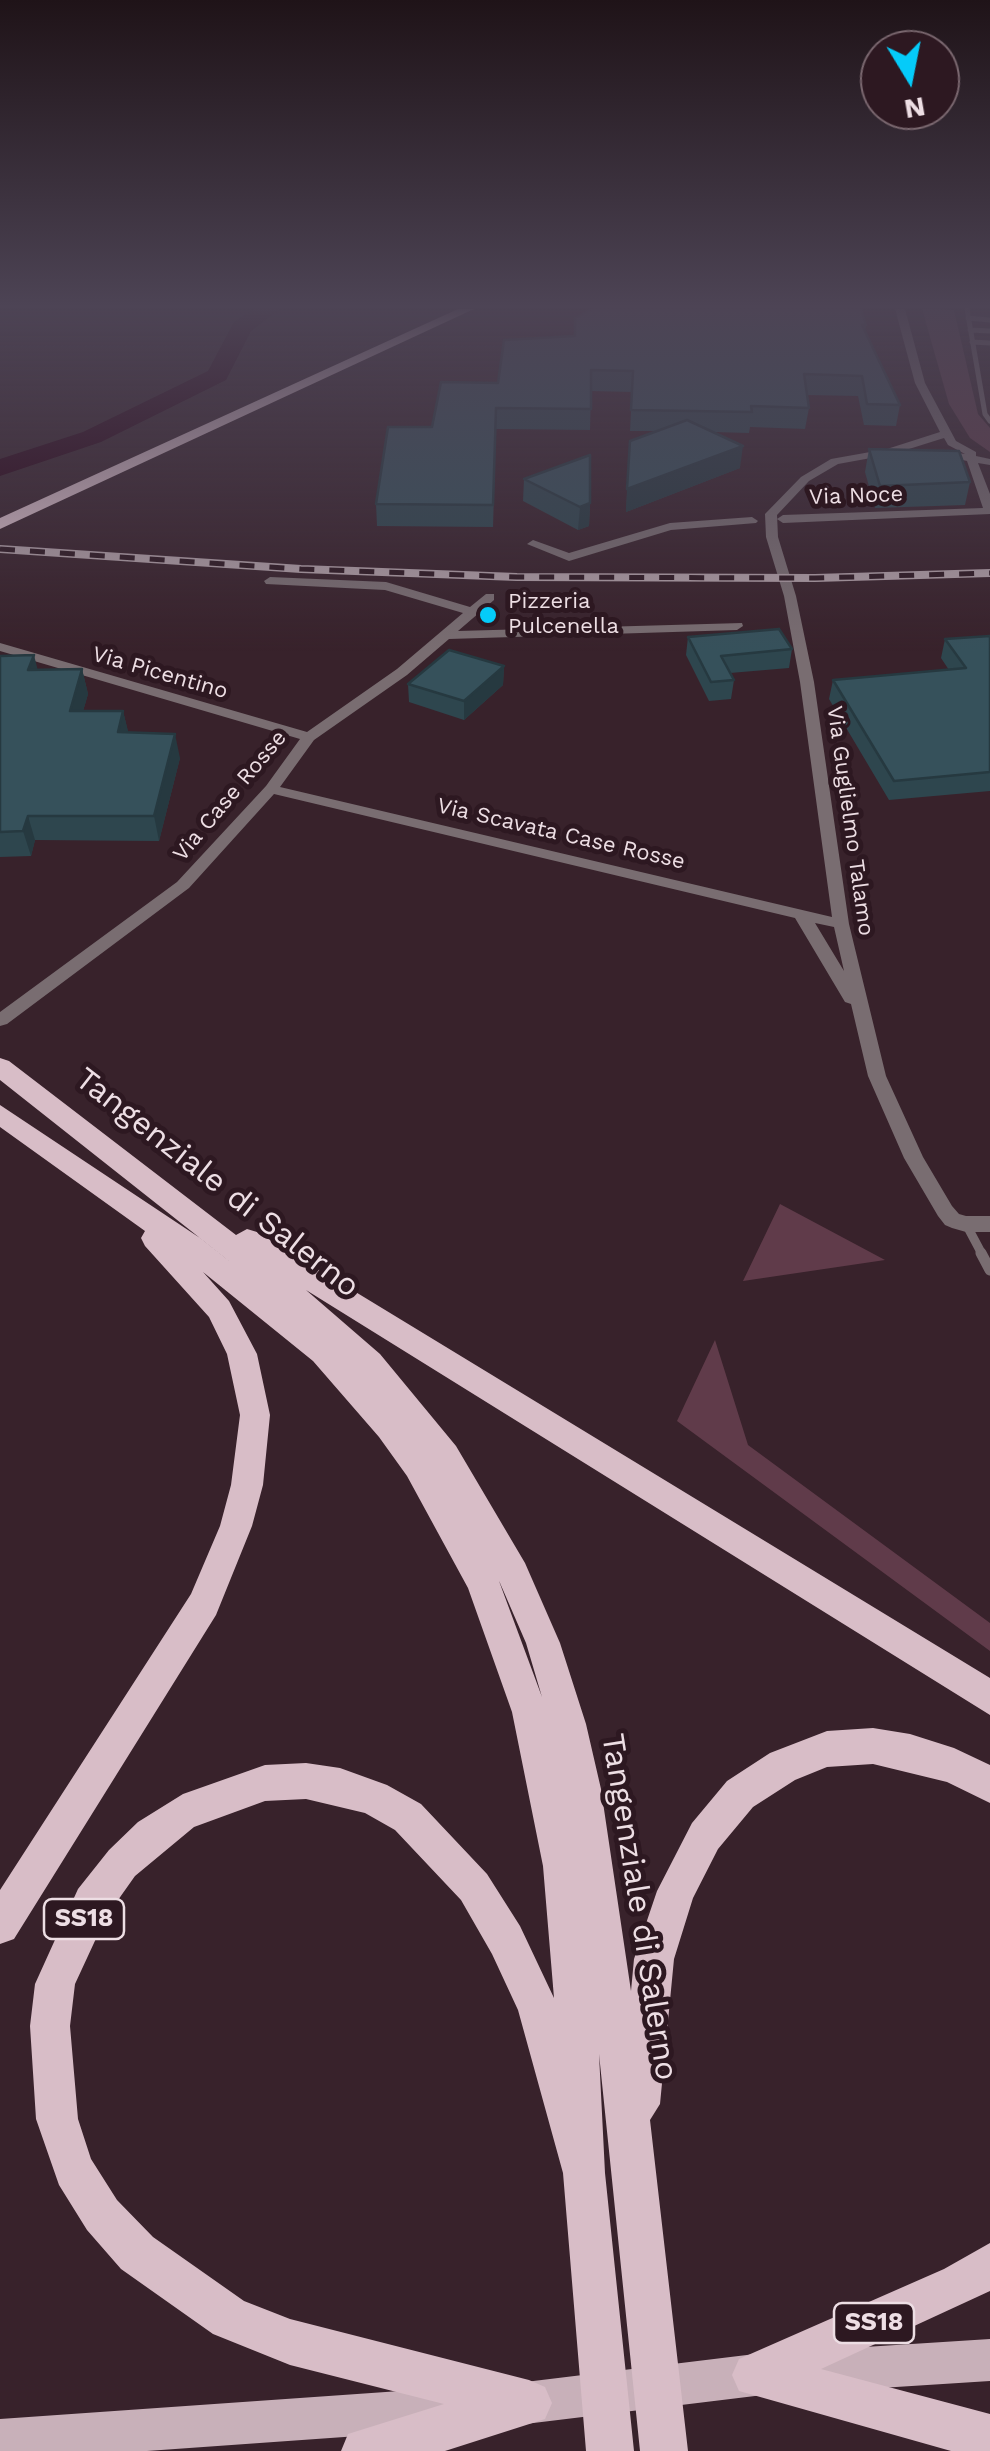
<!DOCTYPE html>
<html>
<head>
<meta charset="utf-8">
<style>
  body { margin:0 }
  #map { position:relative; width:990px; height:2451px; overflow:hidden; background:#38222b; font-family:"Work Sans",sans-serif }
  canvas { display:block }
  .north { position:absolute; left:860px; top:30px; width:100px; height:100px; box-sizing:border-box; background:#2d1821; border:2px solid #7a676f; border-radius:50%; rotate:170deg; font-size:28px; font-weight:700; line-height:40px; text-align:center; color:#eddee4 }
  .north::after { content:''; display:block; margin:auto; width:35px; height:45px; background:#05cbf9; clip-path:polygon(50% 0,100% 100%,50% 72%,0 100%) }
</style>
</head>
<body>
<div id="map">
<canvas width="990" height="2451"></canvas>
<div class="north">N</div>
</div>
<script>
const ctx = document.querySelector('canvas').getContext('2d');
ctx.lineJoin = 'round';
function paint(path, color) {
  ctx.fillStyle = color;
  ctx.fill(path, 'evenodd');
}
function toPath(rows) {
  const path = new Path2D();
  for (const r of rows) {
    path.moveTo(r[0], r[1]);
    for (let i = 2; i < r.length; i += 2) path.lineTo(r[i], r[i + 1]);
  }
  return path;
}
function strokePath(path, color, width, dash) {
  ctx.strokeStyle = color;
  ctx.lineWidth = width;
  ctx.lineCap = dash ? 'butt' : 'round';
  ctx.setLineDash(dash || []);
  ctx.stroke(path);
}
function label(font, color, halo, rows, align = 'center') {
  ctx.font = font + ' "Work Sans",sans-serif';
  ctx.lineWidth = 10;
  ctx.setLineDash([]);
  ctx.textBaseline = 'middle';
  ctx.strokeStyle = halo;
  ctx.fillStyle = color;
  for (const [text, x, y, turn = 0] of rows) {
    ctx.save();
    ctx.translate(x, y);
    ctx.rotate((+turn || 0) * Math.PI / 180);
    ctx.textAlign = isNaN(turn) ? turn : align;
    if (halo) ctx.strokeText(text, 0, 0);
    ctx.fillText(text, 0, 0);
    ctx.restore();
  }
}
const green = toPath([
  [922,309,954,310,978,414,990,428,990,452,970,438,949,404],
  [780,1204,885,1260,743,1281],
  [715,1340,748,1445,990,1623,990,1651,677,1421]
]);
const river = toPath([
  [254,309,279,309,251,331,226,380,101,442,0,476,0,459,83,432,208,371,234,322,254,309]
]);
const serviceFar2 = toPath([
  [967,309,985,414,990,421],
  [968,318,990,320],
  [970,330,990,331],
  [972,342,990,343]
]);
const serviceFar1 = toPath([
  [966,1224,983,1256]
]);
const service = toPath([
  [981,1253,990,1270]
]);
const minor = toPath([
  [895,309,905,309,925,383,956,441,976,452,976,456,990,459,990,465,978,463,990,494,990,514,783,523,777,519,783,515,983,508,967,461,932,453,937,450,965,454,948,445,944,438,893,454,838,464,809,481,777,515,778,537,796,596,814,682,849,924,886,1076,923,1157,952,1206,959,1214,966,1216,990,1216,990,1232,966,1232,952,1228,945,1225,938,1216,904,1158,868,1076,851,1004,845,1002,795,918,274,794,189,888,7,1024,0,1026,0,1012,177,882,266,786,300,739,0,651,0,643,307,732,397,669,463,613,385,590,266,584,264,581,270,577,386,582,470,607,486,594,494,594,494,600,458,631,742,623,743,626,737,630,449,639,407,675,314,740,280,787,832,917,800,682,784,596,766,537,765,514,801,477,831,459,887,449,940,432,915,383,895,309],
  [815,923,834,927,844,971,815,923],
  [752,517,758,521,756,523,671,530,569,561,527,544,533,540,569,553,670,523,752,517]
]);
const primary = toPath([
  [990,2339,990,2381,755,2396,517,2425,502,2419,496,2404,502,2389,517,2383,755,2354,990,2339],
  [457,2387,472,2393,478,2408,472,2423,457,2429,147,2451,0,2451,0,2419,457,2387]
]);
const trunk = toPath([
  [458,309,474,309,0,529,0,518,458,309],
  [0,1058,9,1061,236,1235,247,1229,257,1232,990,1678,990,1715,306,1290,380,1354,456,1446,525,1563,560,1643,586,1724,601,1789,631,1991,634,1959,657,1891,692,1823,727,1781,770,1753,827,1731,873,1728,910,1734,954,1748,990,1765,990,1803,947,1782,873,1764,827,1767,795,1780,753,1807,718,1849,693,1898,674,1959,660,2104,650,2120,688,2451,640,2451,599,2054,605,2173,634,2451,586,2451,563,2173,518,2010,492,1954,461,1900,395,1830,365,1813,306,1799,265,1801,194,1827,135,1876,106,1917,75,1984,70,2026,78,2119,91,2159,117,2200,153,2237,244,2301,290,2319,529,2380,545,2387,552,2403,545,2419,445,2451,341,2451,348,2434,444,2404,290,2365,213,2334,121,2269,87,2230,59,2185,36,2119,30,2026,35,1984,78,1889,109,1850,138,1822,183,1794,265,1765,306,1763,340,1768,387,1785,421,1804,487,1874,520,1926,554,1998,543,1866,512,1712,468,1588,407,1476,379,1437,313,1361,203,1272,229,1301,257,1354,270,1415,263,1485,252,1526,216,1615,14,1939,0,1944,0,1890,191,1594,220,1526,231,1485,240,1415,227,1354,209,1317,145,1246,141,1238,145,1231,0,1127,0,1105,200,1238,267,1291,0,1080,0,1058],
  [499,1581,500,1583,526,1643,542,1697,499,1581],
  [990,2243,990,2291,821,2369,990,2414,990,2451,951,2451,739,2391,732,2375,739,2359,944,2269,990,2243]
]);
const rail = toPath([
  [0,549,301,569,517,577,815,578,990,573]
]);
const wall = toPath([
  [866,325,865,332,900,405,896,426,864,425,858,396,807,395,809,408,805,429,750,427,749,433,714,432,740,468,626,512,630,441,656,431,630,431,632,392,591,391,590,430,496,429,493,527,377,526,376,504,432,427,498,383],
  [869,449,970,482,965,505,875,508,865,472],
  [524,479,590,503,589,526,578,530,523,501],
  [990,636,990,791,889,800,829,699,833,680,949,670,941,658,945,639],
  [688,637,792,649,789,668,730,673,734,680,731,699,709,701,686,655],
  [0,656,37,670,82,669,88,694,83,711,123,711,128,732,180,758,159,841,35,840,31,856,0,857],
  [504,666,503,685,464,720,409,702,408,684]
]);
const shadedWall = toPath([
  [743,446,740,468,626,512,627,489],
  [590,503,589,526,578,530,580,507],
  [34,655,40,679,28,670],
  [504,666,503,685,464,720,464,701],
  [82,669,88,694,76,736,70,711],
  [123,711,129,735,118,732],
  [175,734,180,758,159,841,154,816],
  [28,816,35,840,31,856,23,831]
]);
const building = toPath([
  [592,309,861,309,866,325,862,325,900,405,867,404,862,376,804,374,809,408,751,406,752,412,631,410,633,371,591,370,591,409,496,408,493,505,376,504,388,427,432,427,441,382,498,383,504,340,575,336,575,318,592,309],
  [687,420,743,446,627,489,630,441,687,420],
  [869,449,959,451,970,482,880,486,869,449],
  [590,455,590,503,580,507,524,479,590,455],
  [779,629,792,649,721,656,734,680,711,682,688,637,779,629],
  [990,636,990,772,894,781,833,680,966,668,945,639,990,636],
  [449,650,504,666,464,701,408,684,449,650],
  [34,655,28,670,82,669,70,711,123,711,118,732,175,734,154,816,28,816,23,831,0,832,0,656,34,655]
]);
const markers = [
  [488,615,10,"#05cbf9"]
];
const farStreetnames = [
  ["Via Noce",856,496,-2],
  ["Via Picentino",160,673,16],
  ["Via Case Rosse",230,796,-50],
  ["Via Guglielmo Talamo",850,821,82],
  ["Via Scavata Case Rosse",561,834,13]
];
const farPoinames = [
  ["Pizzeria",508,602],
  ["Pulcenella",508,627]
];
const shields = [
  [84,1919,80],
  [874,2323,80]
];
const shieldNames = [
  ["SS18",84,1919],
  ["SS18",874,2323]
];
const nearStreetnames = [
  ["Tangenziale di Salerno",217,1183,38],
  ["Tangenziale di Salerno",639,1907,81]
];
paint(green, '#603b4a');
paint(river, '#290014');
strokePath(serviceFar2, '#796d71', 5);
strokePath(serviceFar1, '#796d71', 9);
strokePath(service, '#796d71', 11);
paint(minor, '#796d71');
paint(primary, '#c8b0b9');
paint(trunk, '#d8bdc7');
strokePath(rail, '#af9ea5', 8);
strokePath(rail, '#2d1821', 5, [15]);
paint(wall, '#2e464e');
paint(shadedWall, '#263940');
paint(building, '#36515b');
strokePath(building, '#263940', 2.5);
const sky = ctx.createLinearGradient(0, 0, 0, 652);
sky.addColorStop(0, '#1f1318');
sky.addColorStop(0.47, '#4d4455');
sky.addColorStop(1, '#4d445500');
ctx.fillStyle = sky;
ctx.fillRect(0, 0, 990, 652);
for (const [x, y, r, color] of markers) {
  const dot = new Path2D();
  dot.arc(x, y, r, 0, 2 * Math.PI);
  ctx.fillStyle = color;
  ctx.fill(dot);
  strokePath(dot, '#2d1821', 4);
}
label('22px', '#eddee4', '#2d1821', farStreetnames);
label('22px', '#eddee4', '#2d1821', farPoinames, 'left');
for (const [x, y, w] of shields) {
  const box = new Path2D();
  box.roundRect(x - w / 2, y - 20, w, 40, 8);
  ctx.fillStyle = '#2d1821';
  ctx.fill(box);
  strokePath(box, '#eddee4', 2.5);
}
label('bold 25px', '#eddee4', null, shieldNames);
label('32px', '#eddee4', '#2d1821', nearStreetnames);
</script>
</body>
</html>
